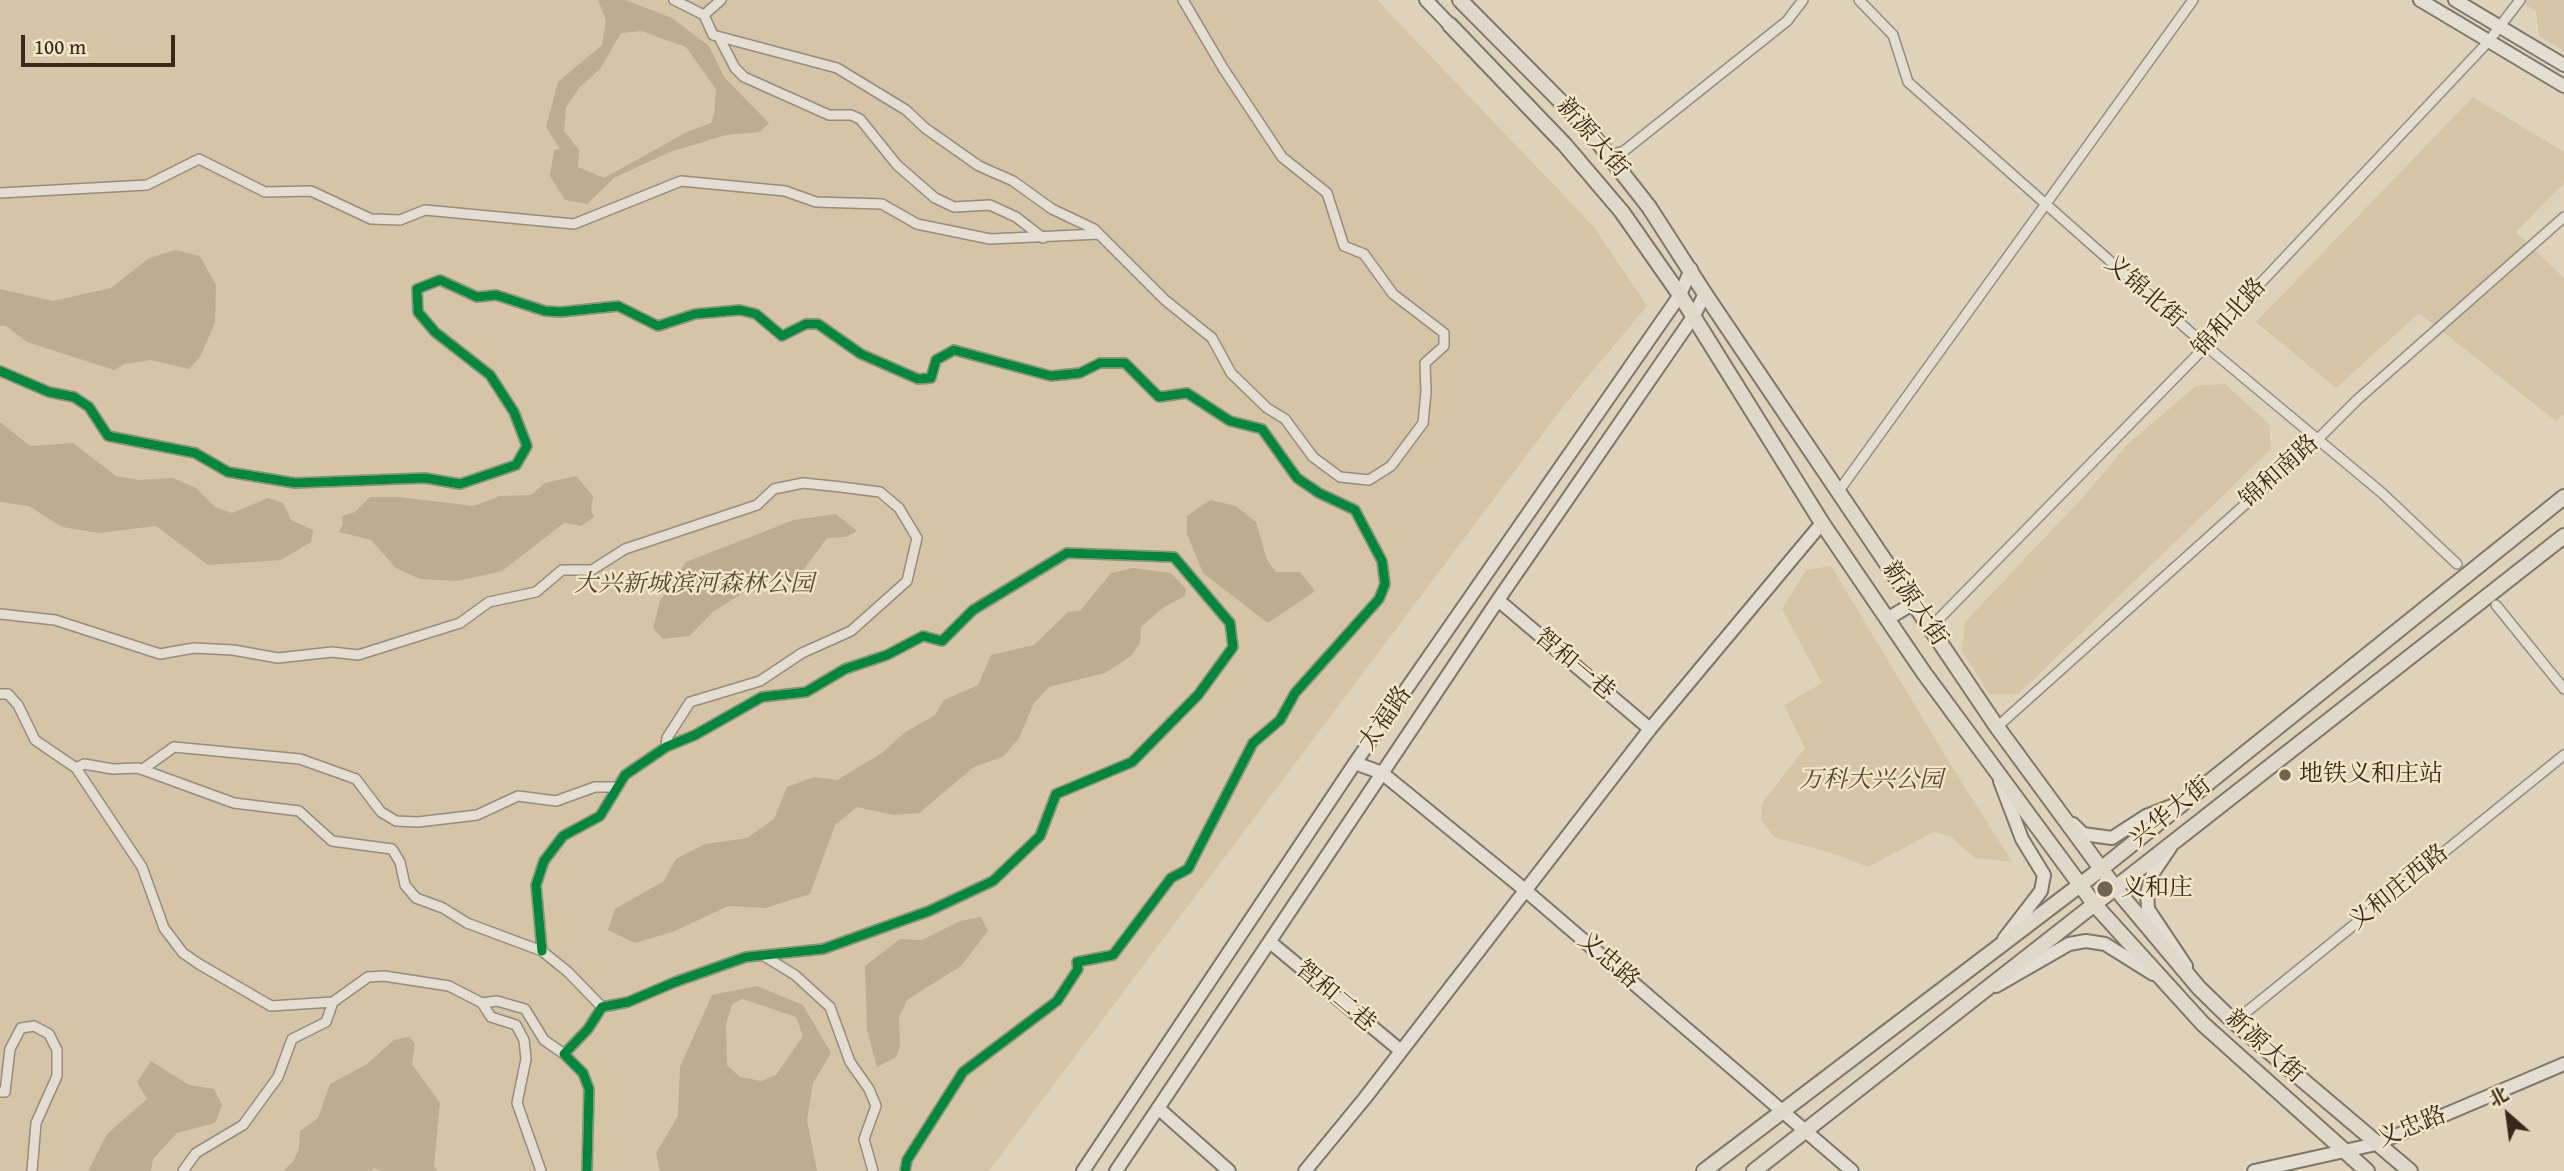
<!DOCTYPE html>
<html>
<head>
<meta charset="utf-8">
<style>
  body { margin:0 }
  #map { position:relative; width:2564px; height:1171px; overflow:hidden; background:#ded2ba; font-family:"Gentium Book Plus","Noto Serif SC",serif }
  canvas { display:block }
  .north { position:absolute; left:2473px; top:1080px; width:70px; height:70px; -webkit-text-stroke:5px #f3e5c8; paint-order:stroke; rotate:332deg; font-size:19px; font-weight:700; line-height:28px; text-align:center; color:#38291c }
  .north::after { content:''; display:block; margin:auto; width:24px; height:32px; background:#38291c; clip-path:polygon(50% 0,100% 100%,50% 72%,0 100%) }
  .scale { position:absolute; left:21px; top:35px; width:154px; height:32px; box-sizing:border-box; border:4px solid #38291c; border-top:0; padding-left:9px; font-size:21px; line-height:24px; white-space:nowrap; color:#38291c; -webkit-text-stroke:5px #f3e5c8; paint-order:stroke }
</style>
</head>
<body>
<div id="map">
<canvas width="2564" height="1171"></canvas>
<div class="north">北</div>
<div class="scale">100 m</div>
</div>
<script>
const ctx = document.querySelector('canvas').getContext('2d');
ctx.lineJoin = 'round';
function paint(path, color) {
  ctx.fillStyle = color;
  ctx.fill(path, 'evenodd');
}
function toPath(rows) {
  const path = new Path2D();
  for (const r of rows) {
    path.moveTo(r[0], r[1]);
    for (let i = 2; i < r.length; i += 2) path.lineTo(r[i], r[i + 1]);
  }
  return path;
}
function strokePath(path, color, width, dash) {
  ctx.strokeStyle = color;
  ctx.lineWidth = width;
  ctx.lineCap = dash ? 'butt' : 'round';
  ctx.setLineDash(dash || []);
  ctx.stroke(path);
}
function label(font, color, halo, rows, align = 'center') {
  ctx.font = font + ' "Gentium Book Plus","Noto Serif SC",serif';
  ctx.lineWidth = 5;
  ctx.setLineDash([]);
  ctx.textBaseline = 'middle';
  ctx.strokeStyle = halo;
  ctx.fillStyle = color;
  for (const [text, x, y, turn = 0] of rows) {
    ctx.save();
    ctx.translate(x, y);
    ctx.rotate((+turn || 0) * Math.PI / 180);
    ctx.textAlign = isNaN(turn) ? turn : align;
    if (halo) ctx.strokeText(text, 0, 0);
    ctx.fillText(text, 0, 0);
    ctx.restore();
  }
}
const green = toPath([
  [0,0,1377,0,1594,227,1647,306,1565,404,989,1171,0,1171],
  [2517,0,2564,0,2564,51,2539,36,2536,11],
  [2473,97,2564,152,2564,183,2516,232,2564,278,2564,414,2556,421,2419,313,2336,388,2256,322],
  [2225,384,2269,424,2271,449,2018,694,1989,694,1962,651,1965,622,2085,495,2127,445,2196,386],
  [1831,566,1946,757,2012,862,1975,858,1950,836,1934,832,1868,867,1835,854,1774,837,1761,820,1762,803,1805,748,1784,705,1822,683,1782,609,1806,570]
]);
const water = toPath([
  [598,0,625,0,672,18,709,46,724,77,769,123,760,132,726,135,670,152,614,178,587,204,565,200,550,176,554,150,560,149,546,127,558,82,602,45,606,20],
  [641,31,686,47,716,89,714,114,711,123,687,132,604,178,578,167,579,150,564,131,566,107,580,87,600,69,621,33],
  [175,250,200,256,216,285,215,323,200,357,189,369,151,360,125,364,114,370,27,342,6,326,0,326,0,289,53,301,111,288,149,258],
  [0,422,30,446,73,443,116,476,138,480,173,478,196,488,215,507,232,513,268,498,283,503,291,520,313,530,311,542,281,560,208,565,156,526,99,533,62,527,29,506,0,502],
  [576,476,593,496,591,510,594,517,581,526,564,523,502,571,457,581,420,579,396,568,371,540,339,532,343,524,342,516,355,512,370,497,399,497,474,506,500,496,531,495,545,483],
  [1210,500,1236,506,1256,522,1267,560,1276,572,1300,572,1315,591,1268,623,1203,573,1187,534,1187,516],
  [836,514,857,531,846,537,827,538,799,576,751,588,714,611,689,636,663,639,653,628,660,601,686,562,794,520],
  [1133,568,1171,573,1186,589,1185,596,1164,607,1141,627,1140,643,1131,656,1105,673,1049,687,1034,703,1019,738,1004,756,974,767,919,813,893,815,857,807,835,825,810,894,765,908,728,906,675,931,635,943,608,930,615,909,664,881,676,859,705,844,747,838,774,819,787,787,814,777,837,780,882,753,904,733,935,715,944,700,978,685,991,655,1034,645,1068,612,1080,611,1111,573],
  [981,917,988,931,961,966,907,1000,899,1017,900,1046,896,1057,877,1067,867,1030,865,966,900,939,922,940,960,921],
  [757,986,803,1005,831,1053,813,1083,807,1120,817,1171,660,1171,656,1153,678,1116,680,1067,712,995],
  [743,999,796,1017,803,1036,776,1075,761,1081,740,1077,727,1065,726,1024,732,1004],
  [409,1037,415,1043,412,1064,440,1103,434,1165,437,1171,381,1171,374,1168,371,1171,283,1171,293,1162,299,1149,300,1131,318,1118,330,1084,367,1064,394,1040],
  [151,1061,189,1085,214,1089,222,1105,215,1123,177,1133,153,1159,151,1171,88,1171,107,1134,147,1099,137,1082]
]);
const street = toPath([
  [674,0,704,15,713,35,837,68,906,110,925,128,979,166,1013,181,1052,209,1094,229,1165,300,1212,338,1231,373,1267,408,1285,419,1313,457,1340,477,1369,480,1391,466,1423,423,1426,392,1425,363,1444,346,1444,333,1393,294,1364,254,1344,246,1327,193,1282,157,1223,68,1183,0],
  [1859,0,1893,35,1908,82,2206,346,2382,493,2457,564],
  [704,15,721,0],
  [719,37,735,68,744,77,829,115,851,115,860,119,897,165,935,198,954,207,990,205,1016,217,1043,238],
  [1608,155,1624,151,1787,21,1803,0],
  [0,193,147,185,199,159,265,192,311,191,371,219,400,220,425,210,574,224,681,181,785,191,816,202,882,204,917,224,990,239,1099,234],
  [0,371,49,392,74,397,89,407,108,436,195,453,228,472,295,483,425,478,460,484,516,465,527,446,514,412,490,375,435,332,418,312,417,289,440,280,477,297,496,295,545,311,561,312,618,306,658,326,695,314,740,310,756,314,782,336,806,324,818,324,861,354,918,379,931,378,936,360,954,350,1051,376,1080,373,1100,363,1125,363,1159,397,1187,393,1230,421,1262,429,1297,478,1319,493,1355,510,1382,561,1385,584,1379,599,1295,693,1280,720,1253,743,1188,869,1171,878,1113,955,1077,962,1078,969,1057,1001,963,1072,907,1160,905,1171],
  [1838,492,2193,0],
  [2496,605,2564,689],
  [0,614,55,620,160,654,194,648,233,650,278,658,332,652,358,655,460,623,489,602,536,592,562,570,592,570,625,549,757,505,774,489,803,483,841,487,880,492,899,508,917,538,907,581,851,631,802,653,760,681,690,702,667,738,666,747],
  [1930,628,2206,346,2223,323,2488,42,2520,0],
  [0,694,8,694,18,705,35,740,76,768,142,867,164,928,183,953,199,964,271,1006,333,1002,368,977,384,976,449,986,482,1003,491,1017,516,1025,524,1040,526,1059,517,1103,541,1171],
  [1997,727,2319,438,2357,400,2564,217],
  [76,768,84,764,113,769,138,768,234,803,299,811,332,841,392,849,400,862,405,885,416,898,443,908,467,923,542,951,568,972,602,1007],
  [143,769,174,747,300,759,356,779,381,812,396,821,418,822,477,815,518,796,556,801,595,787,618,787],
  [542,951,536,885,544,861,563,836,600,816,625,775,666,747,695,735,762,697,806,692,845,669,887,655,923,636,942,641,973,610,1067,553,1174,557,1230,623,1233,647,1198,695,1132,762,1056,794,1040,836,993,881,929,911,823,949,746,957,675,982,628,1002,602,1007,588,1029,564,1054,583,1073,589,1089,587,1171],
  [764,956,795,975,830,1007,850,1062,869,1089,876,1106,864,1139,873,1171],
  [482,1003,497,1001,525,1009,544,1040,564,1054],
  [2234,1022,2564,755],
  [0,1092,5,1092,10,1049,21,1028,34,1026,49,1034,57,1050,57,1076,36,1123,32,1171],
  [183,1171,196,1153,243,1125,278,1077,292,1039,326,1022,333,1002]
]);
const secondary = toPath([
  [1426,0,1450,25],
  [2420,0,2564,86],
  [2455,0,2564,65],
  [1498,600,1650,729],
  [1887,619,1914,603],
  [1355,763,1382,773,1525,890,1852,1171],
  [2000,781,2022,839,2044,875,2041,891,2004,939],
  [2073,824,2083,834,2112,838,2146,816,2179,803],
  [2170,848,2153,873,2147,893,2148,909,2186,966],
  [1270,942,1401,1051],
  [1996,986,2069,944,2086,941,2105,944,2153,974],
  [1158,1108,1229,1171],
  [1083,1171,1355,763,1680,295,1691,269],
  [1116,1171,1498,600,1693,317,1705,294],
  [1305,1171,1365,1098,1650,729,1822,523],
  [2254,1171,2376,1144,2564,1064]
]);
const primary = toPath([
  [1460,0,1587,128,1649,207,1705,294,1997,727,2116,889,2199,988,2234,1022,2410,1171],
  [1450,25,1565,145,1622,212,1680,295,1822,523,1924,673,2095,905,2203,1024,2367,1171],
  [1704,1171,2101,869,2564,497],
  [1754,1171,2564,536]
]);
const cycleway = toPath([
  [0,371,49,392,74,397,89,407,108,436,195,453,228,472,295,483,425,478,460,484,516,465,527,446,514,412,490,375,435,332,418,312,417,289,440,280,477,297,496,295,545,311,561,312,618,306,658,326,695,314,740,310,756,314,782,336,806,324,818,324,861,354,918,379,931,378,936,360,954,350,1051,376,1080,373,1100,363,1125,363,1159,397,1187,393,1230,421,1262,429,1297,478,1319,493,1355,510,1382,561,1385,584,1379,599,1295,693,1280,720,1253,743,1188,869,1171,878,1113,955,1077,962,1078,969,1057,1001,963,1072,907,1160,905,1171],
  [542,951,536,885,544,861,563,836,600,816,625,775,666,747,695,735,762,697,806,692,845,669,887,655,923,636,942,641,973,610,1067,553,1174,557,1230,623,1233,647,1198,695,1132,762,1056,794,1040,836,993,881,929,911,823,949,746,957,675,982,628,1002,602,1007,588,1029,564,1054,583,1073,589,1089,587,1171]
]);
const markers = [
  [2285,775,7,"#726453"],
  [2105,889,9,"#726453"]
];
const streetNames = [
  ["新源大街",1592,138,49],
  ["义锦北街",2144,292,41],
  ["锦和北路",2230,318,-48],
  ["锦和南路",2280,472,-42],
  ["新源大街",1914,604,56],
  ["智和一巷",1574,665,40],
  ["太福路",1386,719,-55],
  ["兴华大街",2171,813,-39],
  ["义和庄西路",2399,888,-39],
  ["义忠路",1608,961,41],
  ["智和二巷",1335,997,40],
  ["新源大街",2264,1047,42],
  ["义忠路",2412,1128,-22]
];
const parkNames = [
  ["大兴新城滨河森林公园",694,585],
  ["万科大兴公园",1871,781]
];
const poiNames = [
  ["地铁义和庄站",2299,775],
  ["义和庄",2121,889]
];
paint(green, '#d5c4a5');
paint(water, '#bdac8d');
strokePath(street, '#958c7e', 12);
strokePath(secondary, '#7e7668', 16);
strokePath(primary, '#7e7668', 18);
strokePath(street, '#e4ded2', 9);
strokePath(secondary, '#e4ded2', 12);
strokePath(primary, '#e0d8ca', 14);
strokePath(cycleway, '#00873e', 9);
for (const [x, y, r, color] of markers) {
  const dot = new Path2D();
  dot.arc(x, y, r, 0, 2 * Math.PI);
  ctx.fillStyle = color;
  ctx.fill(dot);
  strokePath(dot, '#f3e5c8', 2.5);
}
label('24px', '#38291c', '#f3e5c8', streetNames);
label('italic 24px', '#564634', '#f3e5c8', parkNames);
label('24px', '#38291c', '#f3e5c8', poiNames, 'left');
</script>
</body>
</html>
